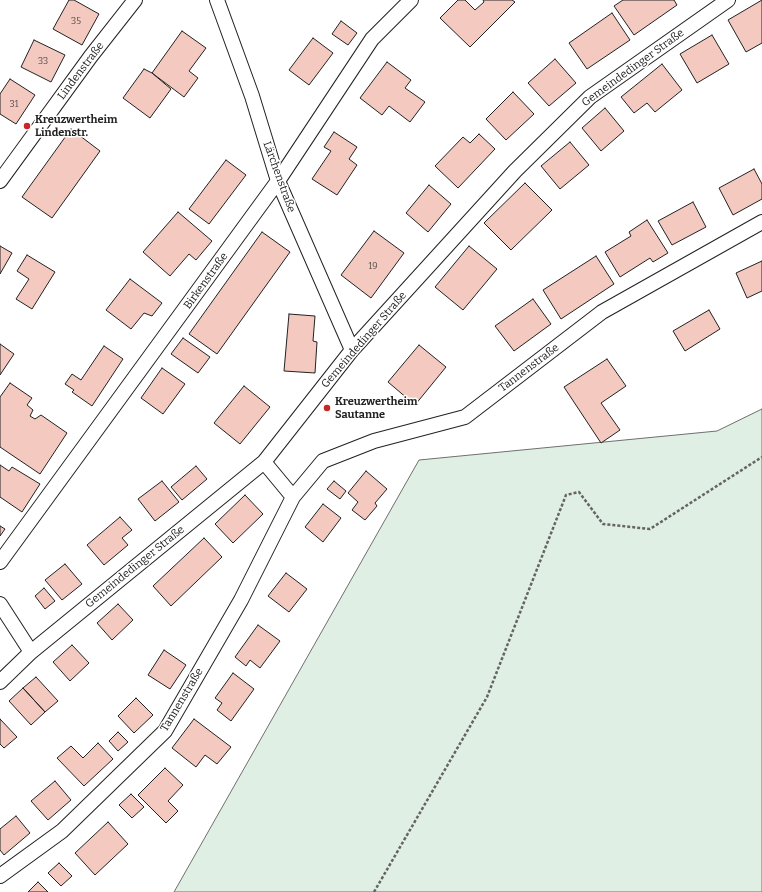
<!DOCTYPE html>
<html>
<head>
<meta charset="utf-8">
<style>
  body { margin:0 }
  canvas { display:block; background:#fff }
</style>
</head>
<body>
<canvas width="762" height="892"></canvas>
<script>
const ctx = document.querySelector('canvas').getContext('2d');
ctx.lineJoin = 'round';
function paint(path, color) {
  ctx.fillStyle = color;
  ctx.fill(path, 'evenodd');
}
function toPath(rows) {
  const path = new Path2D();
  for (const r of rows) {
    path.moveTo(r[0], r[1]);
    for (let i = 2; i < r.length; i += 2) path.lineTo(r[i], r[i + 1]);
  }
  return path;
}
function strokePath(path, color, width, dash) {
  ctx.strokeStyle = color;
  ctx.lineWidth = width;
  ctx.lineCap = dash ? 'butt' : 'round';
  ctx.setLineDash(dash || []);
  ctx.stroke(path);
}
function label(font, color, halo, rows, align = 'center') {
  ctx.font = font + ' Bitter,serif';
  ctx.lineWidth = 3;
  ctx.setLineDash([]);
  ctx.textBaseline = 'middle';
  ctx.strokeStyle = halo;
  ctx.fillStyle = color;
  for (const [text, x, y, turn = 0] of rows) {
    ctx.save();
    ctx.translate(x, y);
    ctx.rotate((+turn || 0) * Math.PI / 180);
    ctx.textAlign = isNaN(turn) ? turn : align;
    if (halo) ctx.strokeText(text, 0, 0);
    ctx.fillText(text, 0, 0);
    ctx.restore();
  }
}
const green = toPath([
  [762,409,762,892,174,892,419,460,717,431,762,409]
]);
const building = toPath([
  [69,0,74,0,99,14,82,45,53,29,69,0],
  [458,0,465,0,475,10,484,2,483,0,512,0,515,2,470,47,440,18,458,0],
  [623,0,674,0,677,5,634,35,614,6,623,0],
  [762,0,762,43,746,52,728,20,762,0],
  [612,13,630,40,587,69,569,43,612,13],
  [341,21,357,33,348,45,332,34,341,21],
  [182,31,206,48,189,71,198,78,184,97,152,73,182,31],
  [712,35,729,64,697,83,680,54,712,35],
  [313,38,333,53,309,85,289,70,313,38],
  [34,40,65,55,51,82,21,67,34,40],
  [555,59,576,83,549,106,528,83,555,59],
  [387,62,411,80,405,88,425,102,410,122,389,106,382,115,360,98,387,62],
  [662,64,682,90,655,112,647,103,634,113,621,97,662,64],
  [144,69,152,73,171,89,150,118,123,98,144,69],
  [10,79,35,95,16,124,0,114,0,94,10,79],
  [513,92,534,114,506,140,486,119,513,92],
  [605,108,624,131,601,151,582,128,605,108],
  [71,129,100,151,52,218,22,197,71,129],
  [334,132,357,147,349,159,357,165,337,195,312,179,331,151,324,147,334,132],
  [479,134,495,149,458,188,435,166,463,137,470,143,479,134],
  [570,142,589,165,560,189,541,166,570,142],
  [226,160,246,175,209,224,189,209,226,160],
  [754,169,762,184,762,199,733,215,719,188,754,169],
  [525,183,552,210,511,250,484,223,525,183],
  [429,185,451,204,428,232,406,213,429,185],
  [693,202,706,227,672,245,658,221,693,202],
  [178,212,212,241,196,260,189,254,170,276,143,252,178,212],
  [647,220,668,253,653,262,650,258,620,277,605,252,631,236,629,232,647,220],
  [374,231,404,253,371,298,341,275,374,231],
  [262,232,290,252,217,354,189,334,262,232],
  [0,246,12,253,0,274,0,246],
  [469,246,497,269,463,310,435,287,469,246],
  [27,255,55,272,32,309,16,299,29,279,17,271,27,255],
  [596,256,614,284,561,319,543,290,596,256],
  [762,261,762,291,747,298,736,273,762,261],
  [130,279,162,303,152,316,144,313,131,329,106,310,130,279],
  [533,299,551,324,514,351,495,326,533,299],
  [709,310,720,329,685,351,673,331,709,310],
  [289,314,315,316,313,341,317,342,315,373,284,371,289,314],
  [183,338,210,357,198,373,171,354,183,338],
  [0,344,14,354,0,375,0,344],
  [419,345,446,367,415,405,388,382,419,345],
  [104,346,123,359,92,406,72,392,74,390,65,384,72,374,81,380,104,346],
  [607,359,626,386,601,403,620,430,601,443,564,387,607,359],
  [162,368,185,384,163,414,141,398,162,368],
  [10,383,32,398,27,405,33,410,30,416,35,419,41,415,67,433,40,474,0,447,0,397,10,383],
  [244,386,270,407,240,444,214,423,244,386],
  [0,465,9,471,12,467,40,484,22,512,0,497,0,465],
  [196,466,207,479,182,500,171,487,196,466],
  [366,471,387,489,375,503,377,506,365,520,352,510,358,502,348,493,366,471],
  [162,481,179,502,155,521,138,499,162,481],
  [334,481,346,491,340,499,327,489,334,481],
  [245,495,263,514,233,543,215,524,245,495],
  [323,504,341,518,323,542,305,527,323,504],
  [120,517,132,530,122,538,128,545,104,565,87,545,120,517],
  [0,526,5,529,0,536,0,526],
  [204,538,222,557,171,606,153,586,204,538],
  [65,564,82,584,62,600,45,580,65,564],
  [286,573,307,589,289,612,268,596,286,573],
  [44,588,55,601,45,609,35,596,44,588],
  [118,604,133,620,112,640,97,623,118,604],
  [258,625,280,641,260,668,250,660,246,666,235,657,258,625],
  [72,645,89,663,70,681,53,662,72,645],
  [164,650,186,665,170,689,148,675,164,650],
  [233,673,254,689,231,721,217,710,222,703,215,698,233,673],
  [36,677,58,701,45,712,23,688,36,677],
  [23,688,45,712,31,725,9,701,23,688],
  [136,698,153,715,134,733,118,716,136,698],
  [0,719,17,737,4,748,0,744,0,719],
  [194,719,231,747,217,764,205,755,196,767,172,748,194,719],
  [118,732,128,742,118,751,109,741,118,732],
  [98,743,113,759,84,786,57,758,71,746,83,758,98,743],
  [165,768,183,785,168,801,178,811,166,823,138,795,165,768],
  [55,781,71,800,48,820,31,801,55,781],
  [131,794,144,807,132,818,119,805,131,794],
  [16,816,30,833,4,855,0,850,0,829,16,816],
  [108,822,128,844,95,875,75,853,108,822],
  [59,863,72,876,61,886,48,873,59,863],
  [38,882,48,892,28,892,38,882]
]);
const path = toPath([
  [374,892,487,697,566,495,579,492,603,524,650,529,762,457]
]);
const minor = toPath([
  [217,0,252,96,278,181,352,350],
  [0,181,91,56,135,0],
  [264,462,293,497],
  [0,562,278,181,372,39,411,0],
  [0,604,31,652],
  [0,682,31,652,264,462,352,350,515,171,590,97,728,0],
  [0,876,62,831,165,731,241,600,293,497,323,461,374,441,465,417,602,312,762,222]
]);
const markers = [
  [27,126,4,"#c62828"],
  [327,408,4,"#c62828"]
];
const numberNames = [
  ["35",76,21],
  ["33",43,61],
  ["31",14,104],
  ["19",373,266]
];
const streetNames = [
  ["Gemeindedinger Straße",633,68,-36],
  ["Lindenstraße",81,71,-53],
  ["Lärchenstraße",279,177,70],
  ["Birkenstraße",206,281,-54],
  ["Gemeindedinger Straße",364,340,-49],
  ["Tannenstraße",529,368,-37],
  ["Gemeindedinger Straße",135,567,-39],
  ["Tannenstraße",182,700,-59]
];
const poiNames = [
  ["Kreuzwertheim",35,120],
  ["Lindenstr.",35,133],
  ["Kreuzwertheim",335,402],
  ["Sautanne",335,415]
];
paint(green, '#e0efe3');
strokePath(green, '#6f6f6f', 1);
paint(building, '#f3c9c0');
strokePath(building, '#222', 1);
strokePath(minor, '#222', 16);
strokePath(path, '#646464', 2.5, [3, 2]);
strokePath(minor, '#fff', 14);
for (const [x, y, r, color] of markers) {
  const dot = new Path2D();
  dot.arc(x, y, r, 0, 2 * Math.PI);
  ctx.fillStyle = color;
  ctx.fill(dot);
  strokePath(dot, '#fff', 1.5);
}
label('9px', '#564c4a', null, numberNames);
label('11px', '#222', '#fff', streetNames);
label('bold 11px', '#222', '#fff', poiNames, 'left');
</script>
</body>
</html>
